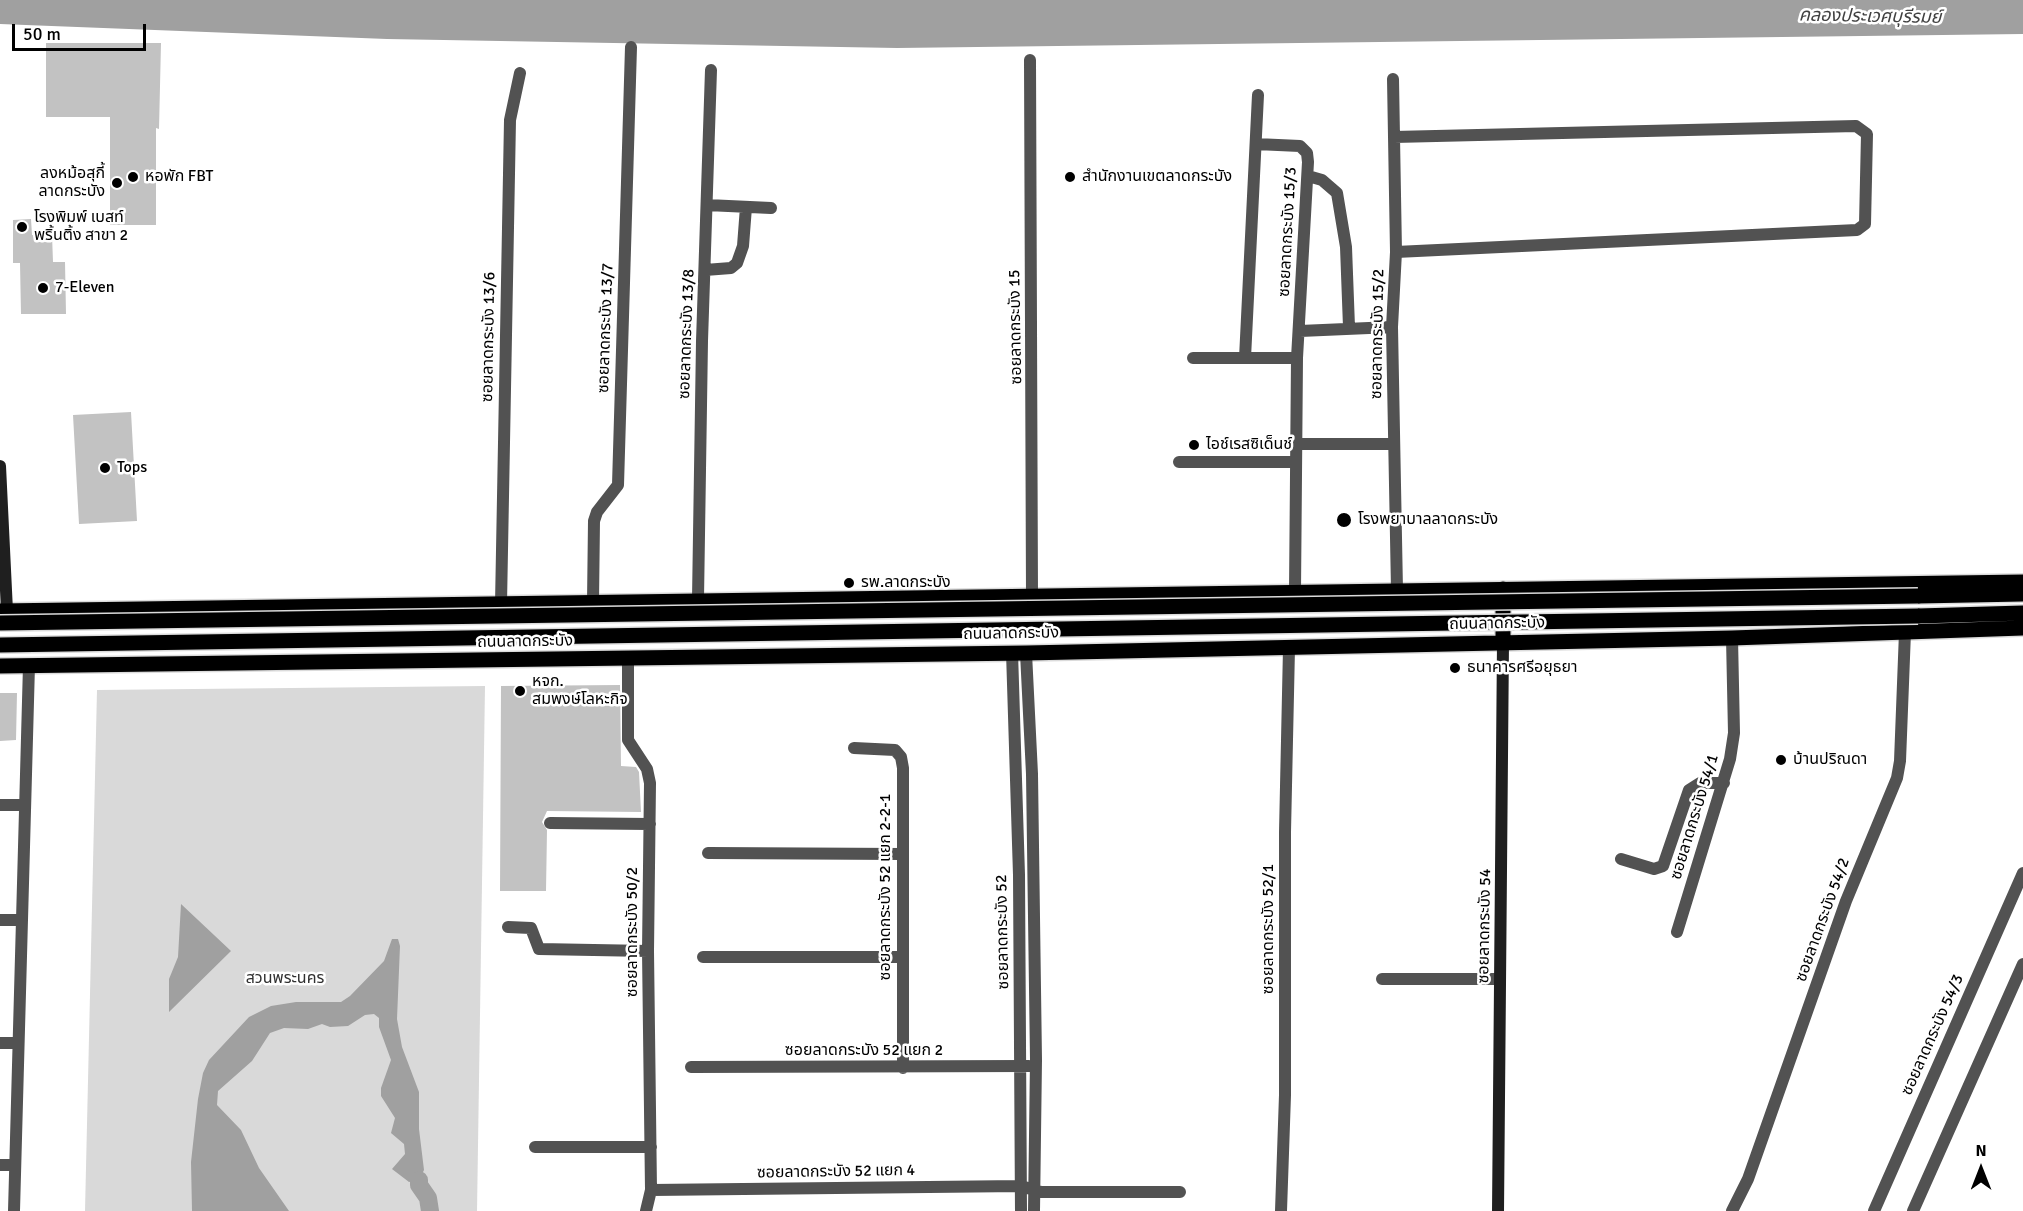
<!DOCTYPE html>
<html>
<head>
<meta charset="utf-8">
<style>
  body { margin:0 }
  #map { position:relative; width:2023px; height:1211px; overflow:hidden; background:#fff; font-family:Signika,sans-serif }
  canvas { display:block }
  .north { position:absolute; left:1951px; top:1139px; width:60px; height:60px; -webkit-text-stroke:4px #fff; paint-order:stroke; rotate:0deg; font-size:16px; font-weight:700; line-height:24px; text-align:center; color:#000 }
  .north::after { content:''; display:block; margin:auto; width:21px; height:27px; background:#000; clip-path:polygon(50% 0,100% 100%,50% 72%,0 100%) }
  .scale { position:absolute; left:12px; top:24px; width:134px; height:27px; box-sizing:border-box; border:3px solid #000; border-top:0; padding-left:8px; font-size:18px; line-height:21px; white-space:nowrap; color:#000; -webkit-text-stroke:4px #fff; paint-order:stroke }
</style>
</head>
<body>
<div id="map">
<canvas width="2023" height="1211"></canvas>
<div class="north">N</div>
<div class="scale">50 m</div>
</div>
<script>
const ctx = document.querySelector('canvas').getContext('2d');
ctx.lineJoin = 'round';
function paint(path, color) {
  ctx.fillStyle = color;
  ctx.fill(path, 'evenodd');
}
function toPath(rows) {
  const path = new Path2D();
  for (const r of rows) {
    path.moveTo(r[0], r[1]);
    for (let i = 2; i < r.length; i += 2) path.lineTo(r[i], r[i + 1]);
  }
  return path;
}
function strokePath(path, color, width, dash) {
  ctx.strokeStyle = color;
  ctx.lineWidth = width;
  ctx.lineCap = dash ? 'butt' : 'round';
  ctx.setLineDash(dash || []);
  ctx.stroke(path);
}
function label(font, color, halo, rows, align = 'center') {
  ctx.font = font + ' Signika,"Noto Sans Thai",sans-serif';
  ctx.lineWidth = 5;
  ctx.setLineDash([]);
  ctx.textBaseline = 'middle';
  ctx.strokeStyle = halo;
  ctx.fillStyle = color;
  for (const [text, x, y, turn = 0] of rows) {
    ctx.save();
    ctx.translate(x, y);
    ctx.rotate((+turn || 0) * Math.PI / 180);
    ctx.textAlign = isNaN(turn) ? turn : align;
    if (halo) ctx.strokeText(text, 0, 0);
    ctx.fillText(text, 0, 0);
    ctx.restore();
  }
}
const green = toPath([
  [485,686,477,1211,85,1211,97,690]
]);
const water = toPath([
  [0,0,2023,0,2023,34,897,48,387,39,0,24],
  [181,904,231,951,169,1012,169,979,178,957],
  [392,939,398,939,400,946,397,1019,402,1047,419,1092,419,1129,424,1170,419,1180,409,1182,392,1169,405,1154,404,1144,391,1133,395,1118,381,1096,381,1088,391,1060,379,1027,379,1018,374,1014,365,1015,348,1026,330,1027,322,1024,308,1029,284,1028,270,1033,252,1061,218,1091,217,1105,241,1130,259,1168,289,1211,192,1211,191,1162,198,1099,203,1073,209,1060,249,1017,271,1006,296,1002,341,1002,350,996,384,961]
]);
const canal = toPath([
  [419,1180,419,1185,428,1198,430,1211]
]);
const building = toPath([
  [46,43,161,43,159,129,156,128,156,225,110,225,110,117,46,117],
  [31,219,32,235,52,235,53,262,65,262,66,314,21,314,20,263,13,263,13,220],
  [131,412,137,521,79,524,73,415],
  [620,685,621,766,636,767,639,772,641,812,547,811,542,822,547,830,546,891,500,891,501,686],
  [0,693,17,693,16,740,0,741]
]);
const minor = toPath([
  [1030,60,1032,595],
  [1393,79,1396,252,1392,327,1397,590],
  [1394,137,1856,126,1867,134,1865,224,1857,230,1396,252],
  [1256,144,1300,146,1307,153,1308,162,1297,358,1295,591],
  [1308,176,1322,180,1337,193,1346,247,1349,327],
  [707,205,771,208],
  [705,270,731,268,737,263,743,246,746,207],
  [1300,331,1392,327],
  [1193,358,1297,358],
  [1245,358,1258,95],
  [1295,444,1394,444],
  [1179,462,1295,462],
  [698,599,702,341,711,70],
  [593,602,594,521,597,512,618,485,631,47],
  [501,604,510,120,520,73],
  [1012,652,1019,875,1021,1211],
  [1026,653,1032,774,1036,1060,1034,1211],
  [628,659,628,740,647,769,650,783,648,951,651,1190,646,1211],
  [854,748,895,750,901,757,903,768,903,1068],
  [0,805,25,805],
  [550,823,650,824],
  [708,853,903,854],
  [1621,859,1654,869,1663,866,1689,790,1700,783,1724,783],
  [0,920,22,920],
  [508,927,531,928,539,949,648,951],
  [1677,932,1730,759,1734,733,1732,638],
  [703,957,901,957],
  [1382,979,1500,979],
  [0,1043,18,1043],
  [691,1067,1029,1066],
  [535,1147,651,1147],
  [0,1165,15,1165],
  [651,1190,1021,1186,1041,1192,1180,1192],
  [14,1211,29,665],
  [1281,1211,1285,1095,1285,832,1289,648],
  [1732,1211,1748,1179,1846,901,1897,778,1900,761,1905,632],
  [1874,1211,2023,873],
  [1913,1211,2023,964]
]);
const secondary = toPath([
  [0,466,7,611],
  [1498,1211,1503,642]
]);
const primary = toPath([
  [1503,589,1503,642],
  [1918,596,2023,594],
  [0,611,2023,582],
  [1918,616,2023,613],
  [0,666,1026,653,1732,638,2023,628]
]);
const primaryBridge = toPath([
  [0,623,1918,596],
  [0,645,1918,616]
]);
const markers = [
  [133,177,6,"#000"],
  [1070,177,6,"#000"],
  [117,183,6,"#000"],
  [22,227,6,"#000"],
  [43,288,6,"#000"],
  [1194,445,6,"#000"],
  [105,468,6,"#000"],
  [1344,520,8,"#000"],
  [849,583,6,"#000"],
  [1455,668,6,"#000"],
  [520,691,6,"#000"],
  [1781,760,6,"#000"]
];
const poiNames = [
  ["ลงหม้อสุกี้",105,174,"right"],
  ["ลาดกระบัง",105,192,"right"],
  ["หอพัก FBT",145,177],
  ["สำนักงานเขตลาดกระบัง",1082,177],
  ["โรงพิมพ์ เบสท์",34,218],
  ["พริ้นติ้ง สาขา 2",34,236],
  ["7-Eleven",55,288],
  ["ไอช์เรสซิเด็นช์",1206,445],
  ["Tops",117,468],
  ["โรงพยาบาลลาดกระบัง",1358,520],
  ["รพ.ลาดกระบัง",861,583],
  ["ธนาคารศรีอยุธยา",1467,668],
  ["หจก.",532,682],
  ["สมพงษ์โลหะกิจ",532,700],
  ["บ้านปริณดา",1793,760]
];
const streetNames = [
  ["ซอยลาดกระบัง 15/3",1288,232,-87],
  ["ซอยลาดกระบัง 15",1016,327,-91],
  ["ซอยลาดกระบัง 13/7",606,328,-88],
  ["ซอยลาดกระบัง 13/8",687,334,-88],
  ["ซอยลาดกระบัง 15/2",1378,334,-89],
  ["ซอยลาดกระบัง 13/6",489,337,-89],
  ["ถนนลาดกระบัง",1497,624,-1],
  ["ถนนลาดกระบัง",1011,634,-1],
  ["ถนนลาดกระบัง",525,642,-1],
  ["ซอยลาดกระบัง 54/1",1695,817,-73],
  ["ซอยลาดกระบัง 52 แยก 2-2-1",886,887,-90],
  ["ซอยลาดกระบัง 54/2",1823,920,-70],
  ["ซอยลาดกระบัง 54",1485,926,-89],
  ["ซอยลาดกระบัง 52/1",1269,929,-90],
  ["ซอยลาดกระบัง 50/2",633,932,-90],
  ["ซอยลาดกระบัง 52",1003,932,-91],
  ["ซอยลาดกระบัง 54/3",1933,1035,-66],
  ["ซอยลาดกระบัง 52 แยก 2",864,1051],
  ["ซอยลาดกระบัง 52 แยก 4",836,1172,-1]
];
const parkNames = [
  ["สวนพระนคร",285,979]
];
const waterNames = [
  ["คลองประเวศบุรีรมย์",1870,17,1]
];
paint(green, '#d9d9d9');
paint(water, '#a0a0a0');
strokePath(canal, '#a0a0a0', 18);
paint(building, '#c2c2c2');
strokePath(primary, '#dbdbdb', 18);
strokePath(minor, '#525252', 12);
strokePath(secondary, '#1f1f1f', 12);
strokePath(primary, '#000', 15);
strokePath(primaryBridge, '#dbdbdb', 18, []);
strokePath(primaryBridge, '#000', 15);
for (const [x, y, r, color] of markers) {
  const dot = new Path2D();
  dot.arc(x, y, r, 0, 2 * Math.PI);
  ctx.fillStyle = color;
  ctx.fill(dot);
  strokePath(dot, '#fff', 2);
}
label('16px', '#000', '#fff', poiNames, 'left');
label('16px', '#000', '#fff', streetNames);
label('16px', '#303030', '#fff', parkNames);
label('italic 18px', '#414141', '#fff', waterNames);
</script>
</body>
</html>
